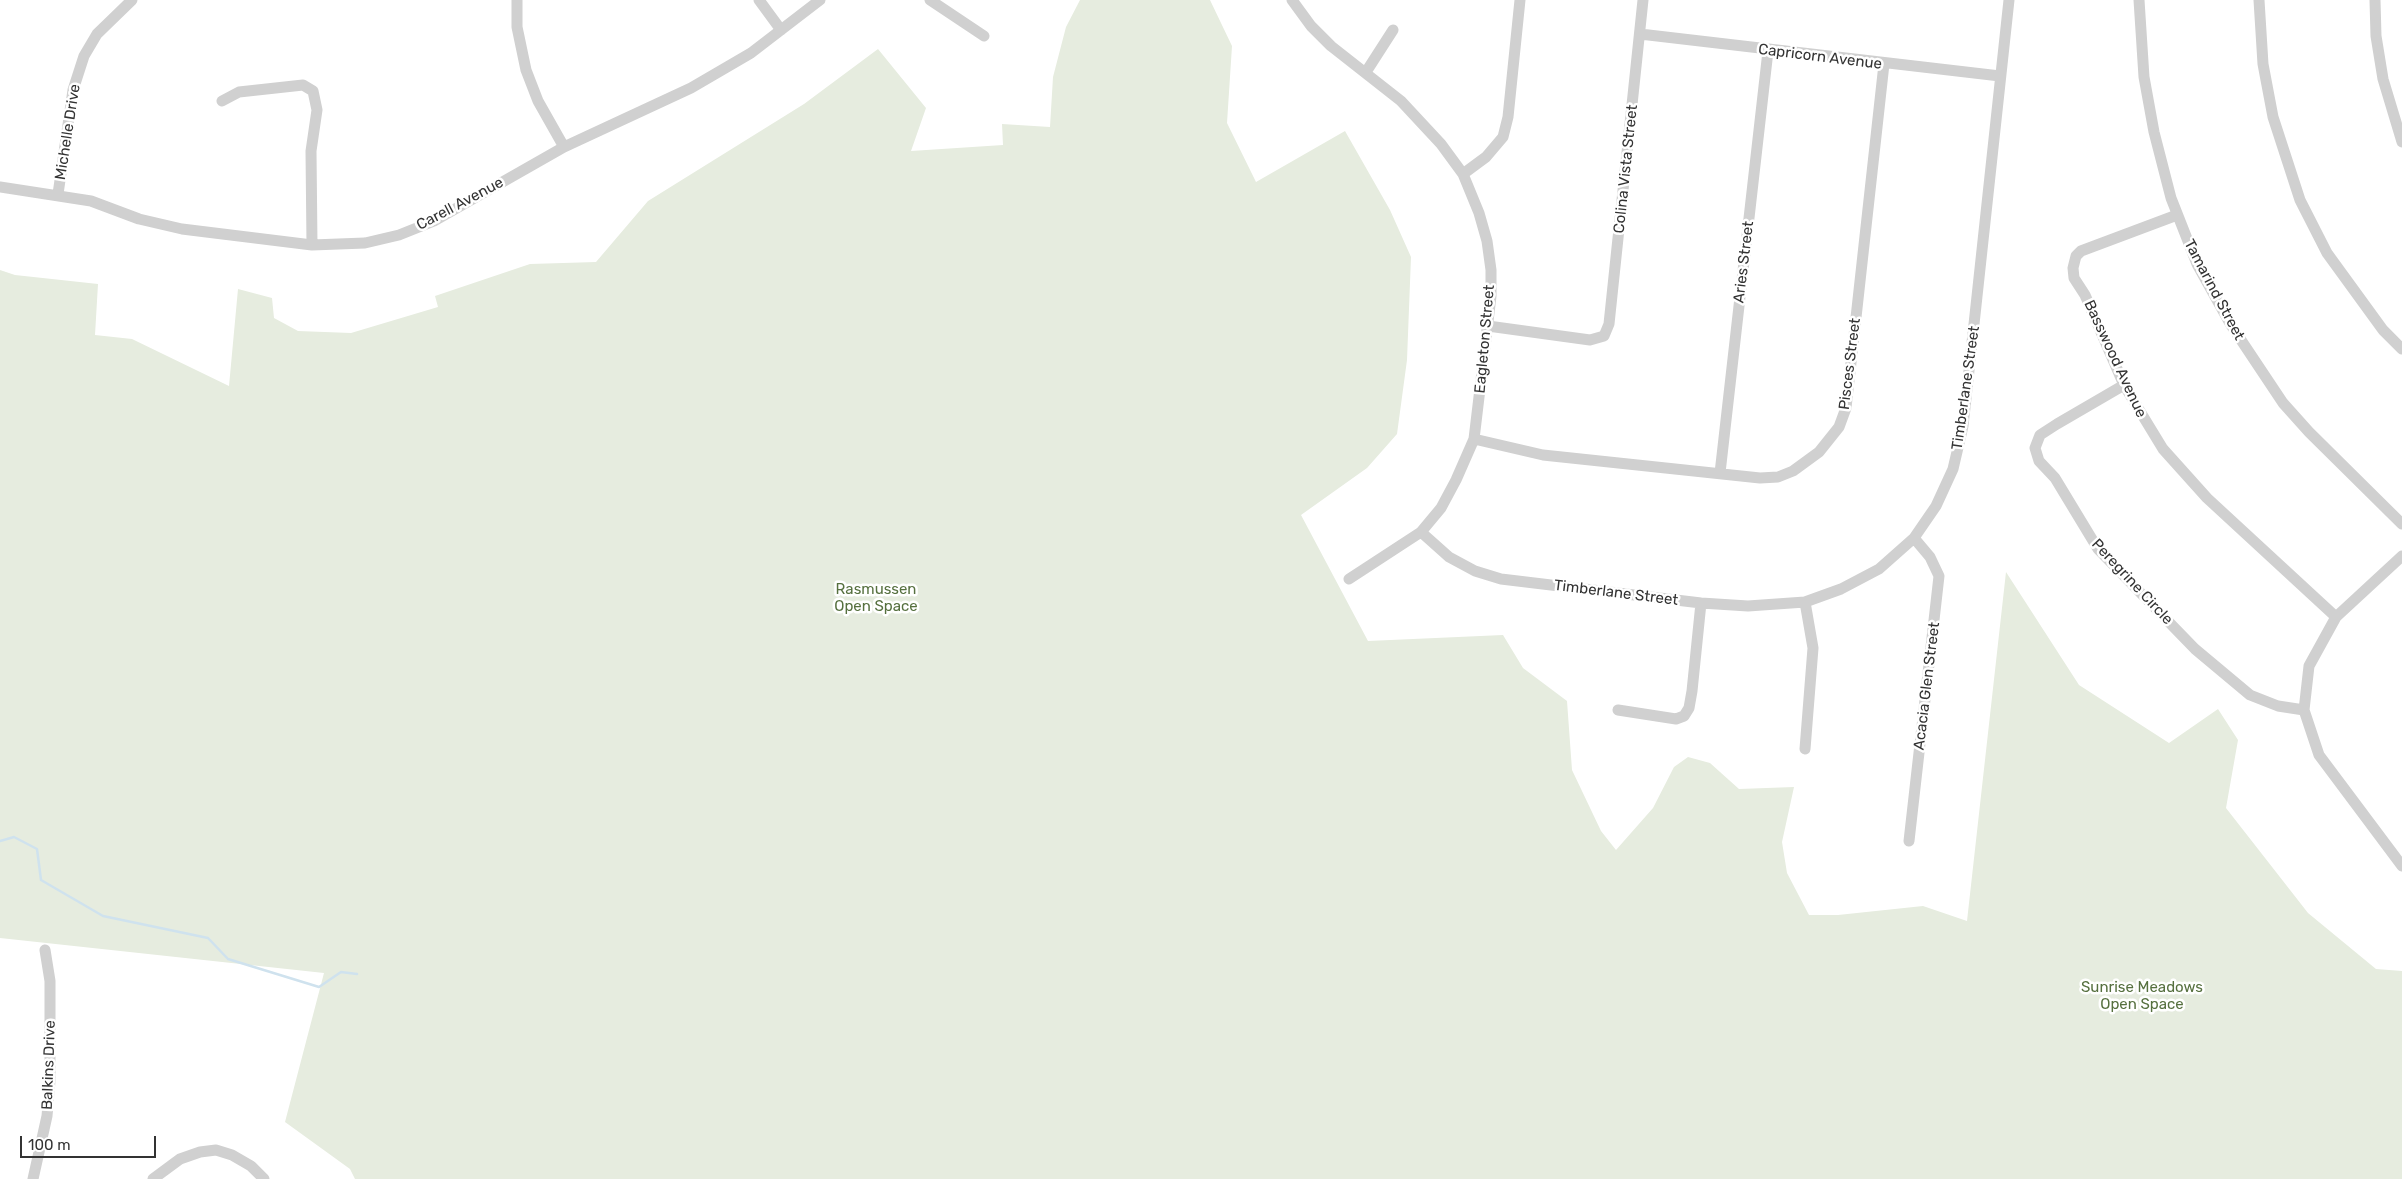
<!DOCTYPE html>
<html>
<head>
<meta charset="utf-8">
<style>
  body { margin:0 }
  #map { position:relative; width:2402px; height:1179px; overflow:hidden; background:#fff; font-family:Rubik,sans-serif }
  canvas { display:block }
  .scale { position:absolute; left:20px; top:1136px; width:136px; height:22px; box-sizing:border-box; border:2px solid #333; border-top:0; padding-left:6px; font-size:15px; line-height:18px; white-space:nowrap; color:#333; -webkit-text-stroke:4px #fff; paint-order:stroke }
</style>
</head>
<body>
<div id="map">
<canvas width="2402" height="1179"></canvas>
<div class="scale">100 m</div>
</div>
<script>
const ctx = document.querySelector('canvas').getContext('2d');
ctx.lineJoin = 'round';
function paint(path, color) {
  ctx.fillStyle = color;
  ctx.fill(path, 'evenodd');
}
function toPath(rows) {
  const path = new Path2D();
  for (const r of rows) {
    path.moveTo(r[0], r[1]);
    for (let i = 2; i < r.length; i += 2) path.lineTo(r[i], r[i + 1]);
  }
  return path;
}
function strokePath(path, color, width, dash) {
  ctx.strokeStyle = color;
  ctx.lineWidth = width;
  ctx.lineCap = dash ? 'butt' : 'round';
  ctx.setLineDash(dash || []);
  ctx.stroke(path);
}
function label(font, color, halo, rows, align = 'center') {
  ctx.font = font + ' Rubik,sans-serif';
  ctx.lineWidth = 5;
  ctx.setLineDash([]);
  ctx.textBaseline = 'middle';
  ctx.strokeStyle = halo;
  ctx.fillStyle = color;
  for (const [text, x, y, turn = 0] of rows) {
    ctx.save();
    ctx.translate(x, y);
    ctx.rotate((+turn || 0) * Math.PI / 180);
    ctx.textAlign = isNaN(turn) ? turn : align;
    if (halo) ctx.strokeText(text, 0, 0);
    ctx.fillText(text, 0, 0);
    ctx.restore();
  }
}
const green = toPath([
  [1080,0,1210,0,1232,46,1227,123,1256,182,1345,131,1390,210,1411,257,1407,360,1397,434,1367,468,1301,515,1368,641,1503,635,1523,668,1567,701,1572,770,1601,831,1616,850,1653,808,1674,767,1688,757,1710,763,1739,789,1794,787,1782,842,1787,873,1809,915,1838,915,1923,906,1967,921,2006,572,2079,685,2169,743,2218,709,2238,740,2226,808,2308,913,2376,969,2402,971,2402,1179,355,1179,350,1169,285,1122,324,973,0,938,0,270,15,275,98,284,95,335,132,339,229,386,238,289,272,298,274,318,298,331,351,333,438,307,435,296,530,264,596,262,648,201,804,104,878,49,926,108,911,151,1003,145,1002,124,1050,127,1053,77,1066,27]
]);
const stream = toPath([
  [0,841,14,837,37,849,41,880,103,916,208,938,228,959,319,987,341,972,357,974]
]);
const minor = toPath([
  [517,0,517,27,526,70,538,101,564,147],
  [759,0,781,30],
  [930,0,984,36],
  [1292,0,1311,26,1331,46,1401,101,1441,144,1463,174,1479,213,1487,241,1491,270,1491,296,1474,439,1456,480,1441,508,1421,532,1349,579],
  [2139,0,2144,77,2154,132,2171,198,2197,264,2231,325,2283,403,2309,432,2402,524],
  [2259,0,2263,64,2273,117,2300,200,2327,253,2383,330,2402,349],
  [2375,0,2376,36,2383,79,2402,142],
  [1640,34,2000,76],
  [1366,72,1393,30],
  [222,101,239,92,303,85,313,91,317,110,311,151,312,245],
  [1463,174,1486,157,1503,137,1508,117,1520,0],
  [0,187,91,201,139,219,182,229,312,245,365,243,399,235,434,221,564,147,691,88,751,53,820,0],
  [58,194,73,90,84,56,97,34,132,0],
  [2177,215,2081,251,2076,256,2073,268,2074,278,2085,295,2124,385,2163,449,2207,498,2336,617],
  [1488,326,1590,340,1604,336,1609,324,1643,0],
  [2124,385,2057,424,2040,435,2035,448,2039,461,2055,478,2098,549,2195,649,2250,695,2278,706,2304,710],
  [1474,439,1543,455,1760,478,1778,477,1793,471,1819,452,1839,427,1846,408,1884,64],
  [1720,473,1768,51],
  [1421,532,1449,557,1475,571,1501,579,1701,603,1748,606,1805,602,1841,589,1879,569,1914,538,1936,506,1953,469,1963,426,2009,0],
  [2402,556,2336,617,2309,666,2304,710,2319,755,2402,866],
  [1618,710,1676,719,1684,716,1689,708,1692,691,1701,603],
  [1805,749,1813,648,1805,602],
  [1909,841,1939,576,1930,557,1914,538],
  [33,1179,47,1116,50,1081,50,981,45,950],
  [153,1179,180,1159,200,1152,216,1150,232,1155,251,1166,264,1179]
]);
const streetNames = [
  ["Capricorn Avenue",1820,57,7],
  ["Michelle Drive",68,132,-81],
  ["Colina Vista Street",1626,169,-84],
  ["Carell Avenue",460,204,-28],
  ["Aries Street",1744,262,-83],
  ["Tamarind Street",2214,290,62],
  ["Eagleton Street",1485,339,-85],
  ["Basswood Avenue",2115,359,65],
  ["Pisces Street",1850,364,-83],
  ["Timberlane Street",1966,388,-82],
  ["Peregrine Circle",2132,582,47],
  ["Timberlane Street",1616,593,7],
  ["Acacia Glen Street",1927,686,-83],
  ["Balkins Drive",49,1065,-88]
];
const parkNames = [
  ["Rasmussen",876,590],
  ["Open Space",876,607],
  ["Sunrise Meadows",2142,988],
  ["Open Space",2142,1005]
];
paint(green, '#e6ecdf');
strokePath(stream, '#cfe2ee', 2.5);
strokePath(minor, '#d0d0d0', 11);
label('15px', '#333', '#fff', streetNames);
label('15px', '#56703f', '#fff', parkNames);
</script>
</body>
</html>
